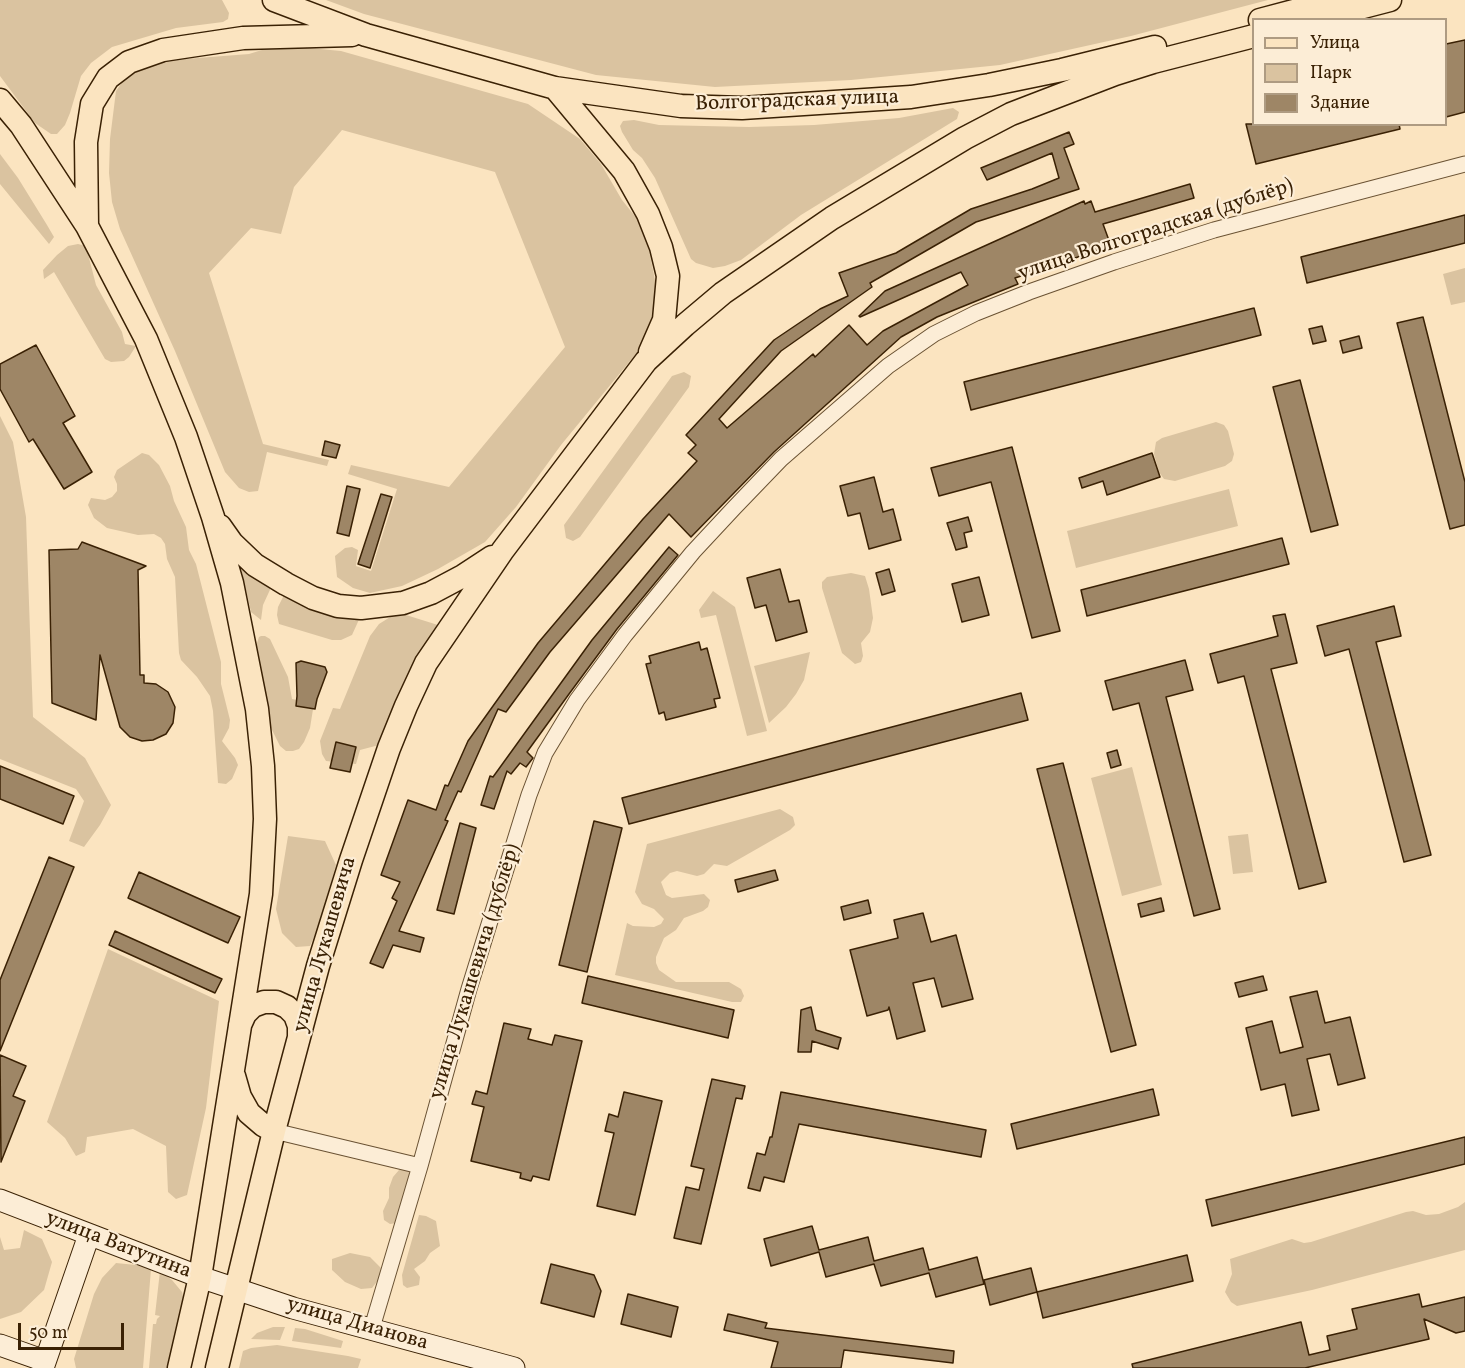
<!DOCTYPE html>
<html>
<head>
<meta charset="utf-8">
<style>
  body { margin:0 }
  #map { position:relative; width:1465px; height:1368px; overflow:hidden; background:#fbe4c0; font-family:Vollkorn,serif }
  canvas { display:block }
  .legend { position:absolute; left:1252px; top:18px; width:195px; height:108px; box-sizing:border-box; background:#fcedd6; border:2px solid #ae9b82; margin:0; padding:8px 10px; list-style:none; font-size:18px; color:#3a2104 }
  .legend li { display:flex; align-items:center; gap:12px; height:30px }
  .legend b { width:30px; border:2px solid #ae9b82 }
  .scale { position:absolute; left:18px; top:1323px; width:106px; height:27px; box-sizing:border-box; border:3px solid #3a2104; border-top:0; padding-left:8px; font-size:18px; line-height:21px; white-space:nowrap; color:#3a2104; -webkit-text-stroke:4px #fcedd6; paint-order:stroke }
</style>
</head>
<body>
<div id="map">
<canvas width="1465" height="1368"></canvas>
<ul class="legend">
<li><b style="height:8px;background:#fbe4c0"></b>Улица</li>
<li><b style="height:16px;background:#dac3a0"></b>Парк</li>
<li><b style="height:16px;background:#9e8666"></b>Здание</li>
</ul>
<div class="scale">50 m</div>
</div>
<script>
const ctx = document.querySelector('canvas').getContext('2d');
ctx.lineJoin = 'round';
function paint(path, color) {
  ctx.fillStyle = color;
  ctx.fill(path, 'evenodd');
}
function toPath(rows) {
  const path = new Path2D();
  for (const r of rows) {
    path.moveTo(r[0], r[1]);
    for (let i = 2; i < r.length; i += 2) path.lineTo(r[i], r[i + 1]);
  }
  return path;
}
function strokePath(path, color, width, dash) {
  ctx.strokeStyle = color;
  ctx.lineWidth = width;
  ctx.lineCap = dash ? 'butt' : 'round';
  ctx.setLineDash(dash || []);
  ctx.stroke(path);
}
function label(font, color, halo, rows, align = 'center') {
  ctx.font = font + ' Vollkorn,serif';
  ctx.lineWidth = 4.5;
  ctx.setLineDash([]);
  ctx.textBaseline = 'middle';
  ctx.strokeStyle = halo;
  ctx.fillStyle = color;
  for (const [text, x, y, turn = 0] of rows) {
    ctx.save();
    ctx.translate(x, y);
    ctx.rotate((+turn || 0) * Math.PI / 180);
    ctx.textAlign = isNaN(turn) ? turn : align;
    if (halo) ctx.strokeText(text, 0, 0);
    ctx.fillText(text, 0, 0);
    ctx.restore();
  }
}
const green = toPath([
  [0,0,222,0,229,13,228,19,223,22,176,28,112,47,91,63,81,76,70,113,65,125,57,134,51,134,35,123,0,76],
  [326,0,1268,0,1131,36,1000,65,851,80,715,87,596,75,364,14],
  [278,45,341,51,528,104,580,139,601,164,622,200,638,220,647,241,653,270,658,296,654,320,644,344,561,445,516,507,485,542,438,569,402,586,370,593,353,588,337,577,335,556,345,548,352,547,358,550,356,566,371,571,397,489,348,474,351,465,449,487,565,347,495,172,342,130,294,187,281,234,251,228,209,273,263,444,329,460,327,466,267,452,258,491,249,492,239,488,225,472,175,351,120,229,112,202,109,173,110,139,116,91,128,74,147,62,249,54],
  [953,108,959,112,957,119,801,215,741,260,725,266,713,268,696,263,691,259,655,178,642,158,633,150,622,132,620,126,623,121,634,120,659,125,749,127,814,125,899,118],
  [0,154,18,178,47,225,54,237,49,244,0,184],
  [78,244,86,246,96,285,122,332,125,344,136,346,129,357,124,361,111,362,105,359,54,272,44,279,43,270,57,255,68,246],
  [1465,268,1465,302,1451,305,1443,274],
  [684,372,691,376,689,387,580,537,573,541,566,538,564,525,672,376],
  [0,416,13,442,26,517,33,717,85,758,111,805,100,825,84,847,69,841,84,801,76,789,0,759],
  [1216,422,1224,425,1228,431,1234,454,1232,461,1225,466,1175,481,1164,479,1159,472,1154,454,1156,442,1162,438],
  [142,453,149,455,159,465,170,486,174,501,186,527,189,550,196,564,221,662,221,684,230,720,229,728,222,741,235,758,238,765,232,779,226,784,218,783,213,711,210,696,197,677,181,660,179,653,175,577,167,559,165,544,161,538,154,534,138,535,107,528,94,518,88,505,91,498,105,500,112,497,117,491,117,484,114,477,117,470],
  [1229,489,1238,526,1076,568,1067,531],
  [238,555,274,581,263,605,261,620,251,612],
  [851,573,865,576,869,589,873,618,870,632,861,643,863,656,861,662,855,664,842,653,822,588,822,582,827,577],
  [713,591,735,607,767,731,747,736,716,615,701,618,699,610],
  [284,595,362,613,352,635,341,640,332,640,279,624,277,615,278,607],
  [395,614,406,615,438,625,425,648,379,745,360,750,356,764,326,761,322,754,320,741,333,708,340,709,370,636,379,624],
  [261,636,265,636,270,639,288,677,292,699,314,703,310,728,304,742,299,749,293,751,286,751,280,746,271,728,256,646,259,637],
  [810,652,804,680,796,694,786,707,769,723,754,666],
  [1132,767,1162,885,1122,896,1091,778],
  [780,809,793,817,795,825,790,830,727,866,714,864,704,874,697,876,677,871,670,873,661,882,666,895,672,898,704,894,710,900,708,907,703,911,684,918,676,930,664,938,656,957,656,963,659,970,676,982,729,982,741,989,744,996,741,1002,732,1002,615,975,627,923,633,926,654,927,661,924,664,919,654,909,642,904,635,892,647,844],
  [1248,834,1253,872,1233,874,1228,836],
  [288,836,325,841,336,865,319,925,310,946,296,947,282,933,276,909],
  [108,949,219,1001,206,1108,187,1195,176,1199,168,1192,166,1146,133,1129,87,1137,85,1152,76,1156,65,1138,47,1122],
  [407,1168,411,1173,397,1223,390,1224,384,1220,383,1211,389,1198,389,1188,393,1177,399,1170],
  [1465,1202,1465,1250,1312,1290,1237,1306,1231,1302,1225,1292,1232,1274,1230,1259,1292,1239,1304,1243,1311,1242,1406,1212,1413,1211,1426,1215,1439,1214,1458,1207],
  [419,1215,426,1216,436,1221,440,1246,430,1253,425,1261,414,1269,420,1277,419,1285,407,1288,403,1285,402,1275],
  [24,1230,42,1239,52,1262,44,1290,21,1312,0,1319,0,1237,4,1250,20,1248],
  [350,1253,370,1257,381,1268,379,1279,372,1288,361,1289,345,1282,332,1270,332,1259],
  [116,1263,146,1266,151,1269,143,1368,76,1368,74,1359,94,1294,102,1278],
  [160,1271,172,1280,182,1292,184,1300,173,1368,149,1368,153,1324,156,1324,157,1319,160,1316,155,1315],
  [273,1327,285,1327,280,1340,251,1339,257,1333],
  [295,1328,305,1329,343,1341,341,1348,292,1341],
  [277,1345,348,1356,361,1359,358,1368,239,1368,243,1351,251,1348]
]);
const building = toPath([
  [1465,40,1465,112,1446,117,1446,44,1465,40],
  [1246,124,1399,124,1400,129,1256,164,1246,124],
  [1069,132,1074,144,1064,148,1079,189,976,222,870,283,872,287,781,351,719,419,727,428,813,354,815,357,849,325,867,345,883,331,968,285,961,272,860,317,859,316,885,291,1084,201,1085,204,1091,201,1095,212,1190,184,1194,198,1103,224,1111,246,1015,278,1018,284,937,317,901,337,774,452,691,537,669,514,550,652,506,712,498,709,461,792,458,791,445,820,448,821,399,931,424,938,420,952,393,945,383,968,370,963,397,901,392,898,400,882,381,875,408,800,436,810,445,785,448,786,468,741,538,643,643,519,697,461,688,453,696,445,686,435,774,340,820,309,848,296,839,273,896,253,971,209,1032,189,1059,178,1052,153,987,180,981,168,1069,132],
  [1465,215,1465,243,1307,283,1301,257,1465,215],
  [1254,308,1261,335,971,410,964,382,1254,308],
  [1423,317,1465,482,1465,525,1450,529,1397,323,1423,317],
  [1322,326,1326,341,1313,344,1309,329,1322,326],
  [1359,336,1362,348,1343,353,1340,341,1359,336],
  [36,345,75,416,63,423,92,472,64,489,33,439,29,442,0,389,0,364,36,345],
  [1300,380,1338,525,1311,532,1273,387,1300,380],
  [325,441,340,445,336,458,322,455,325,441],
  [1012,447,1060,631,1032,638,991,482,939,496,931,468,1012,447],
  [1152,453,1160,477,1107,495,1103,481,1082,488,1079,478,1152,453],
  [874,477,883,512,893,509,901,540,869,549,860,513,848,516,840,486,874,477],
  [347,486,360,489,349,536,337,533,347,486],
  [381,494,392,497,370,568,358,564,381,494],
  [968,517,972,531,964,533,967,547,956,550,947,523,968,517],
  [1282,538,1289,564,1087,616,1081,590,1282,538],
  [82,542,146,566,138,570,140,675,144,675,144,683,156,684,168,692,175,707,173,723,166,734,153,740,142,741,130,737,120,727,100,655,96,720,52,703,49,550,78,549,82,542],
  [669,547,678,555,617,629,569,694,527,752,533,758,526,767,520,763,511,774,507,771,494,809,481,805,490,776,493,777,592,640,669,547],
  [780,569,789,602,799,600,807,632,776,641,766,605,755,608,747,578,780,569],
  [889,569,895,591,882,595,876,573,889,569],
  [979,577,989,615,962,622,952,584,979,577],
  [1394,606,1401,636,1376,642,1431,855,1404,862,1349,649,1325,656,1317,626,1394,606],
  [1285,614,1297,663,1271,669,1326,882,1299,889,1244,676,1218,683,1210,654,1278,636,1273,616,1285,614],
  [699,642,701,650,707,648,720,698,714,699,716,707,666,720,664,712,659,714,646,664,651,663,649,656,699,642],
  [1185,660,1193,690,1166,697,1220,909,1194,916,1139,703,1113,710,1105,681,1185,660],
  [301,661,325,667,327,672,317,699,315,709,296,706,297,696,296,663,301,661],
  [1021,693,1028,720,629,824,622,798,1021,693],
  [336,742,356,747,350,772,330,768,336,742],
  [1117,750,1121,765,1111,768,1107,753,1117,750],
  [1063,763,1136,1045,1111,1052,1037,769,1063,763],
  [0,766,74,796,63,824,0,799,0,766],
  [594,821,622,828,587,972,559,965,594,821],
  [460,823,476,828,454,914,437,910,460,823],
  [49,857,74,867,0,1051,0,980,49,857],
  [775,870,778,880,738,892,735,880,775,870],
  [139,872,240,917,228,943,128,898,139,872],
  [1161,898,1164,911,1141,917,1138,904,1161,898],
  [868,900,871,913,844,920,841,907,868,900],
  [923,913,931,942,956,935,973,999,942,1007,934,978,913,983,925,1031,897,1039,889,1007,888,1010,867,1016,850,950,898,938,894,920,923,913],
  [115,931,222,979,215,993,109,945,115,931],
  [588,976,734,1010,728,1038,582,1003,588,976],
  [1263,976,1267,990,1239,997,1235,983,1263,976],
  [1317,991,1325,1023,1350,1017,1365,1078,1338,1085,1330,1054,1307,1059,1319,1110,1292,1116,1285,1084,1261,1090,1246,1028,1272,1021,1280,1053,1303,1047,1290,997,1317,991],
  [811,1007,816,1030,841,1038,838,1049,812,1041,811,1052,798,1052,801,1010,811,1007],
  [504,1023,531,1029,528,1039,552,1045,555,1035,582,1041,549,1180,533,1176,531,1181,520,1178,521,1173,471,1161,484,1107,472,1104,476,1091,487,1094,504,1023],
  [0,1055,26,1066,13,1096,25,1101,1,1162,0,1055],
  [712,1079,745,1086,742,1099,736,1098,701,1244,674,1238,686,1187,699,1190,704,1169,691,1166,712,1079],
  [1153,1089,1159,1115,1017,1149,1011,1124,1153,1089],
  [624,1092,662,1101,635,1215,597,1206,614,1133,605,1131,609,1114,618,1117,624,1092],
  [781,1092,986,1130,981,1157,799,1124,784,1182,764,1177,760,1191,748,1188,757,1153,765,1155,770,1137,772,1137,781,1092],
  [1465,1137,1465,1164,1212,1226,1206,1200,1465,1137],
  [812,1226,819,1250,868,1237,874,1261,923,1248,929,1270,977,1257,984,1284,936,1297,929,1273,881,1286,874,1264,826,1277,819,1252,771,1266,764,1239,812,1226],
  [1187,1255,1193,1281,1043,1318,1037,1292,990,1305,984,1280,1031,1268,1037,1292,1187,1255],
  [551,1264,594,1275,601,1291,594,1317,541,1303,551,1264],
  [628,1294,678,1307,671,1337,621,1324,628,1294],
  [1419,1294,1422,1307,1465,1297,1465,1331,1456,1333,1424,1319,1429,1339,1305,1368,1133,1368,1132,1364,1301,1322,1309,1355,1330,1350,1327,1336,1357,1329,1352,1309,1419,1294],
  [728,1314,767,1323,765,1328,954,1351,953,1363,844,1350,841,1368,771,1368,778,1342,724,1330,728,1314]
]);
const minor = toPath([
  [274,1131,420,1166],
  [371,1331,420,1166,469,989,529,795,545,753,577,700,625,635,693,552,734,508,781,459,888,366,934,334,976,313,1029,292,1114,262,1214,230,1465,164]
]);
const secondary = toPath([
  [0,1200,200,1277,293,1308,514,1368],
  [0,1345,45,1361],
  [43,1368,89,1235]
]);
const primary = toPath([
  [274,0,366,35,555,88,681,106,742,108,911,97,989,85,1062,70,1155,47],
  [1317,19,1390,0],
  [1260,20,1335,0],
  [555,88,624,171,648,214,661,247,668,276,664,320,650,352],
  [0,100,21,125,87,226,146,339,186,437,213,517,232,583,257,709,263,766,265,819,261,894,200,1277,179,1368],
  [87,226,86,142,92,104,108,78,129,62,163,50,243,38,352,35],
  [220,526,232,543,255,565,286,584,313,598,338,606,361,608,403,603,431,593,463,576,492,557],
  [240,1025,245,1014,253,1006,264,1002,276,1002,287,1007,295,1015,299,1026,299,1036],
  [234,1076,240,1097,249,1113,263,1125,274,1131],
  [217,1368,274,1131,318,966,351,860,389,748,406,706,426,663,503,550,646,361,685,325,723,293,832,218,965,138,1011,114,1115,74,1153,62,1254,36]
]);
const streetNames = [
  ["Волгоградская улица",797,102,-2],
  ["улица Волгоградская (дублёр)",1156,231,-18],
  ["улица Лукашевича",326,945,-74],
  ["улица Лукашевича (дублёр)",476,972,-73],
  ["улица Ватутина",118,1246,21],
  ["улица Дианова",357,1325,16]
];
paint(green, '#dac3a0');
paint(building, '#9e8666');
strokePath(building, '#3a2104', 1.5);
strokePath(minor, '#6a5233', 17);
strokePath(secondary, '#3a2104', 23);
strokePath(primary, '#3a2104', 25);
strokePath(minor, '#fcedd6', 15);
strokePath(secondary, '#fcedd6', 21);
strokePath(primary, '#fbe4c0', 22);
label('21px', '#3a2104', '#fcedd6', streetNames);
</script>
</body>
</html>
